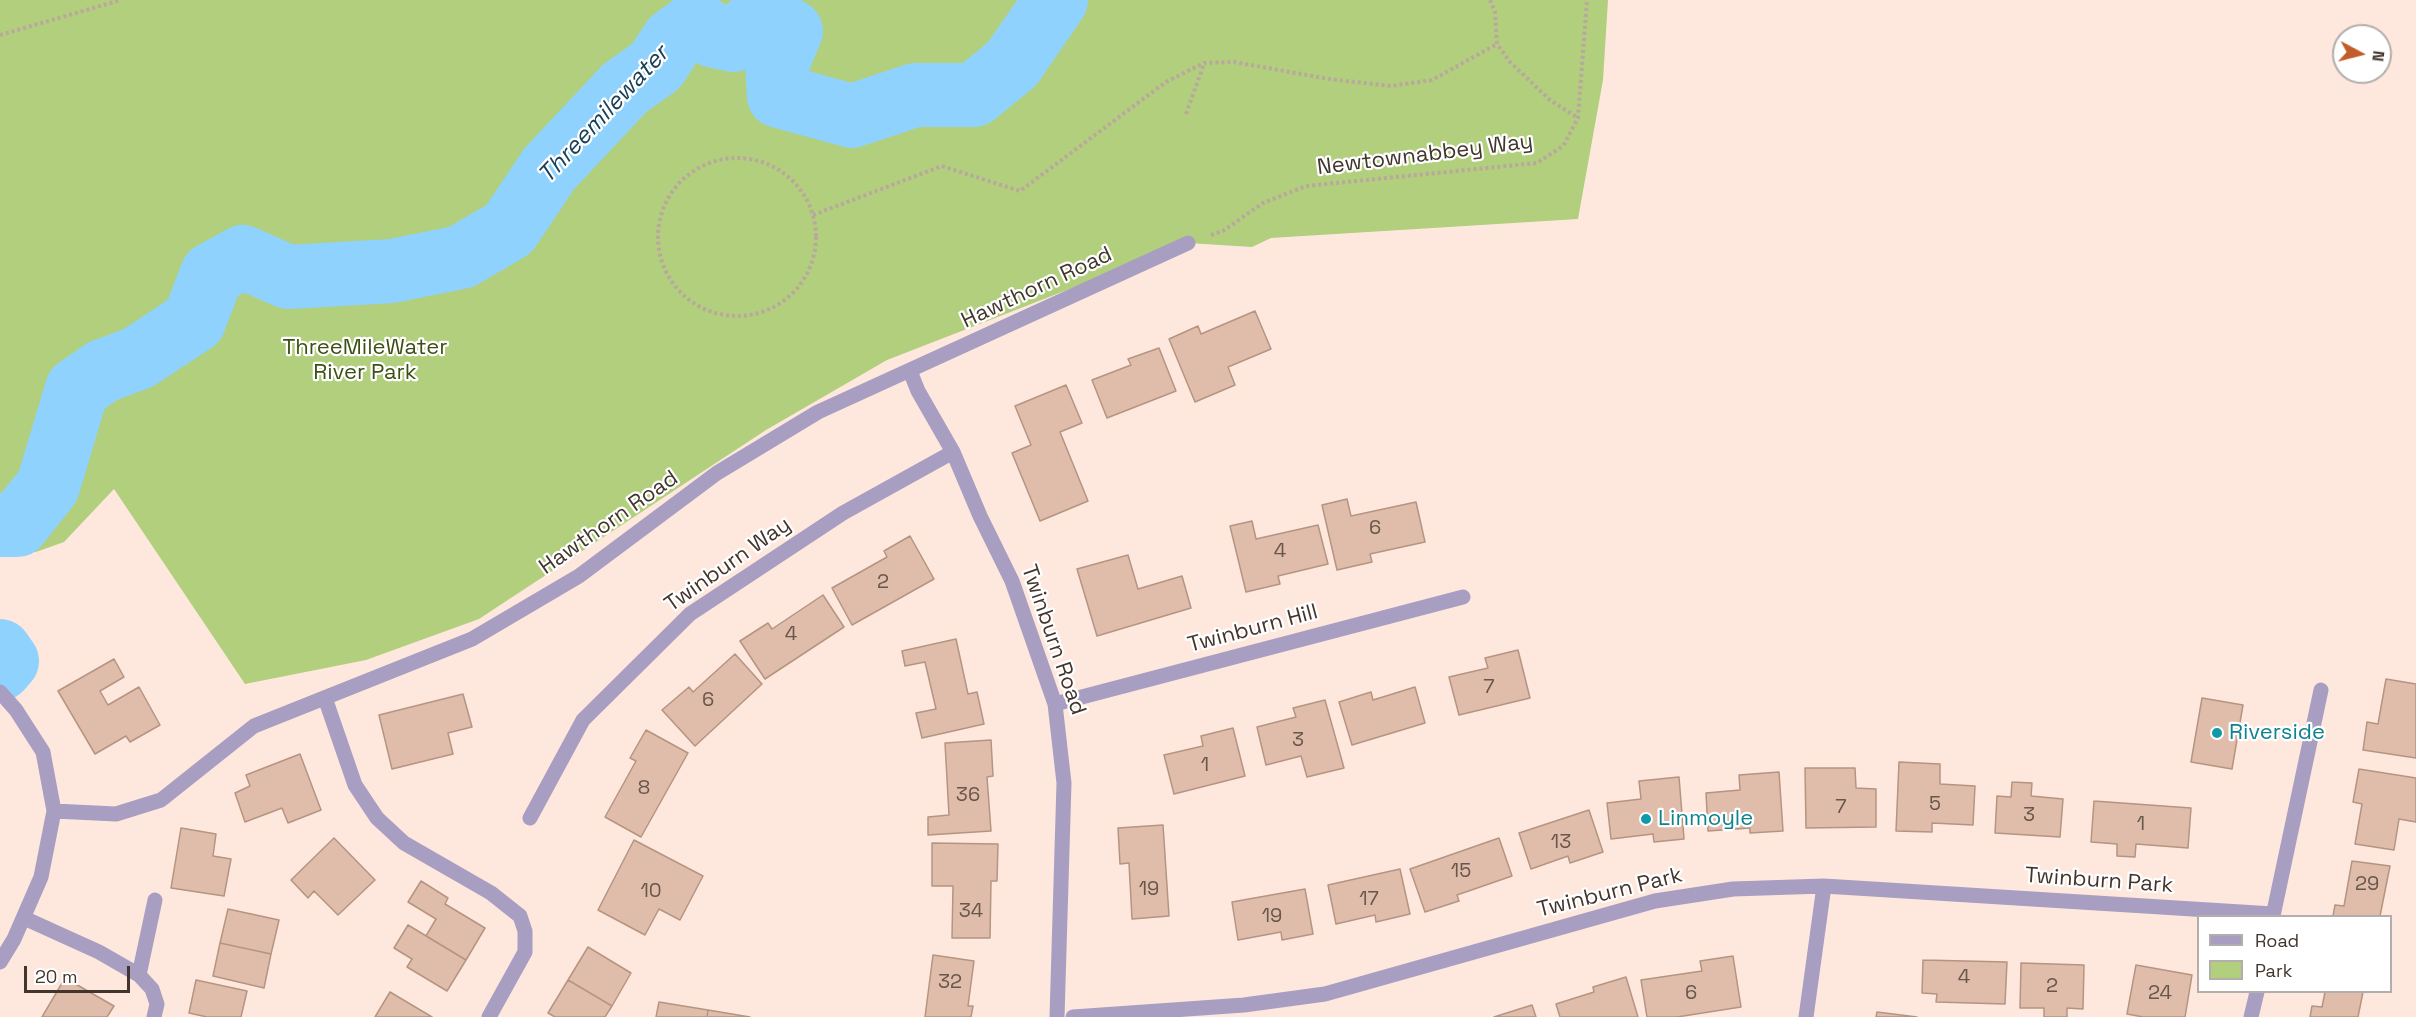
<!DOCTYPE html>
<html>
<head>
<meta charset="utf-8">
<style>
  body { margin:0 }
  #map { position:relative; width:2416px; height:1017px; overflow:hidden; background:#fee8dd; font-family:"Space Grotesk",sans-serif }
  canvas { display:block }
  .legend { position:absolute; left:2197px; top:915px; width:195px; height:78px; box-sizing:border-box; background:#fff; border:2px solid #b3aeab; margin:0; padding:8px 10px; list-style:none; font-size:18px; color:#42352d }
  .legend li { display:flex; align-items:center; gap:12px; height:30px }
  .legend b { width:30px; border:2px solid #b3aeab }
  .north { position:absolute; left:2332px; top:24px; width:60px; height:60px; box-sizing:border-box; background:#fff; border:2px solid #b3aeab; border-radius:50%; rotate:97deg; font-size:16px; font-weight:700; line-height:24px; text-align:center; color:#42352d }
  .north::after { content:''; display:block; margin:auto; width:21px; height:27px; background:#c25d2a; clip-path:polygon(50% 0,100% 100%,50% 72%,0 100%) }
  .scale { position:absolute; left:24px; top:966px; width:106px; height:27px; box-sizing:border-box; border:3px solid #42352d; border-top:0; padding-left:8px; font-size:18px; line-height:21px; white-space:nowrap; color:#42352d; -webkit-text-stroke:4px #fff; paint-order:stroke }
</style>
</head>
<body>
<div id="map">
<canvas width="2416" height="1017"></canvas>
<ul class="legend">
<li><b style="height:8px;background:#a89ec1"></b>Road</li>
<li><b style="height:16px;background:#b1cf7d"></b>Park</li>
</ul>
<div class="north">N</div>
<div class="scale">20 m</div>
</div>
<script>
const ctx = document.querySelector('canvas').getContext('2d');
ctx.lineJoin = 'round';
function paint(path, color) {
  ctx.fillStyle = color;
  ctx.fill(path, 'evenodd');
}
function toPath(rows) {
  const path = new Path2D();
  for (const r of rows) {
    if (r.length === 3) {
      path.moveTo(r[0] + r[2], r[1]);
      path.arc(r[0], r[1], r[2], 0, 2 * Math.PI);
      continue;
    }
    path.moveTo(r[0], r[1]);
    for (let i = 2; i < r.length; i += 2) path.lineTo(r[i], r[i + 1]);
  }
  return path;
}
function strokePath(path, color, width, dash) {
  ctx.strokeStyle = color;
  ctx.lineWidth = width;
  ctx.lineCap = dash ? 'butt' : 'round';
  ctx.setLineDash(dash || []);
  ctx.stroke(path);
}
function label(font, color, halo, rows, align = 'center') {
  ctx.font = font + ' "Space Grotesk",sans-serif';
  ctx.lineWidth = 4.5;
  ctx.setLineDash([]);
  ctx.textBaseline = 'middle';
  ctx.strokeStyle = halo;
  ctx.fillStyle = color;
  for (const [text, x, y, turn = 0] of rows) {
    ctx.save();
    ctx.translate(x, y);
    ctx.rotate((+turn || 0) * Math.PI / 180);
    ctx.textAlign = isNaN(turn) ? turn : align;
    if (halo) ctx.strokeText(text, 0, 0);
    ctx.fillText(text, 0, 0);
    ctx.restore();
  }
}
const green = toPath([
  [0,0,1608,0,1603,80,1578,219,1271,238,1252,247,1188,243,887,360,766,430,479,619,366,660,245,684,114,489,64,542,36,552,0,555]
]);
const river = toPath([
  [0,525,17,525,48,486,77,389,103,371,138,358,194,321,212,274,243,257,288,277,392,271,461,257,509,229,549,169,625,88,656,66,673,40,696,23,714,36,733,40,762,17,791,31,777,64,779,96,852,116,915,95,974,95,1012,64,1056,0],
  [0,651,7,661,0,669]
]);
const building = toPath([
  [1255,311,1271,349,1228,367,1235,385,1195,402,1169,339,1198,326,1201,334,1255,311],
  [1159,348,1176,391,1107,418,1092,380,1131,365,1128,359,1159,348],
  [1066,385,1082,423,1060,432,1088,501,1040,521,1012,453,1031,445,1015,406,1066,385],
  [1347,499,1351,516,1416,502,1425,542,1370,554,1372,562,1337,570,1322,505,1347,499],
  [1252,521,1256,539,1318,525,1328,564,1278,576,1280,584,1246,592,1230,526,1252,521],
  [910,536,934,579,852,625,832,588,887,557,884,551,910,536],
  [1128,555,1138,589,1182,576,1191,608,1097,636,1077,569,1128,555],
  [823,595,844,627,765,679,740,641,768,623,772,629,823,595],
  [956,639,968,694,977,692,984,724,922,738,916,713,936,709,925,662,905,666,902,651,956,639],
  [1518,650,1530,698,1459,715,1449,677,1488,668,1485,658,1518,650],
  [735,654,762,684,695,746,662,710,689,687,693,692,735,654],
  [114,659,124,677,100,691,108,705,139,687,160,725,130,742,126,736,95,754,58,691,114,659],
  [2386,679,2416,684,2416,758,2363,750,2367,722,2378,724,2386,679],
  [1415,687,1425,723,1352,745,1339,702,1371,692,1373,700,1415,687],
  [463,694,472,727,448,733,453,754,392,769,379,715,463,694],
  [2202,698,2243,705,2232,769,2191,762,2202,698],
  [1325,700,1344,768,1307,777,1301,756,1266,765,1257,727,1296,717,1293,708,1325,700],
  [1233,728,1245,776,1174,794,1164,755,1203,746,1201,736,1233,728],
  [646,730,688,753,641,837,605,817,636,761,630,758,646,730],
  [991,740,993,776,987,777,991,831,928,835,928,817,949,815,945,743,991,740],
  [300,754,321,810,288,823,282,808,245,822,235,793,250,786,246,775,300,754],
  [1899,762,1940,764,1940,784,1975,786,1973,825,1932,823,1932,832,1896,831,1899,762],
  [1805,768,1855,768,1856,788,1876,789,1876,827,1806,828,1805,768],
  [2359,769,2416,778,2416,822,2399,819,2394,850,2355,844,2362,804,2353,802,2359,769],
  [1779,772,1783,831,1750,833,1750,828,1708,831,1706,793,1740,790,1739,775,1779,772],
  [1679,777,1684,839,1654,842,1653,834,1611,839,1607,803,1641,799,1639,781,1679,777],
  [2012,782,2032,783,2031,796,2063,799,2060,837,1995,833,1997,796,2011,797,2012,782],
  [2094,801,2191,808,2188,848,2136,844,2135,857,2117,856,2117,844,2091,842,2094,801],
  [1589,810,1603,852,1570,863,1568,856,1531,869,1519,833,1589,810],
  [1163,825,1169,916,1132,919,1129,863,1120,864,1118,828,1163,825],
  [181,828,216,834,213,856,231,859,224,896,171,888,181,828],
  [334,838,375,880,338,915,314,891,308,898,291,880,334,838],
  [1499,838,1512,876,1457,895,1459,901,1425,912,1410,869,1499,838],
  [634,840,703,876,680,920,659,909,645,935,598,910,634,840],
  [932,843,998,844,997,881,991,881,990,938,952,938,953,886,932,886,932,843],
  [2352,861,2390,866,2380,916,2333,916,2335,905,2344,906,2352,861],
  [1400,869,1410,914,1376,922,1375,915,1336,924,1328,885,1400,869],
  [421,881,448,898,445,904,485,928,466,960,426,936,436,919,408,902,421,881],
  [1305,889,1313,934,1282,940,1281,932,1238,940,1232,902,1305,889],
  [228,909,279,920,271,954,220,943,228,909],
  [408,925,466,960,447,991,407,967,412,959,394,948,408,925],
  [220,943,271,954,264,988,213,976,220,943],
  [588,947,631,973,612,1006,568,980,588,947],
  [933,955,974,961,968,1006,973,1006,971,1017,925,1017,933,955],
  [1733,956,1741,1007,1677,1017,1647,1017,1641,980,1702,971,1700,961,1733,956],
  [1923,960,2007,962,2005,1004,1936,1002,1937,994,1922,993,1923,960],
  [2021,963,2084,965,2083,1009,2067,1008,2067,1017,2044,1017,2044,1008,2020,1008,2021,963],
  [2136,965,2192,975,2185,1017,2143,1017,2127,1014,2136,965],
  [1626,977,1638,1017,1560,1017,1556,1004,1594,992,1593,987,1626,977],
  [65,978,114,1006,107,1017,42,1017,65,978],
  [196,980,247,991,241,1017,207,1017,189,1013,196,980],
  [568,980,612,1006,605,1017,555,1017,548,1013,568,980],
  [390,992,432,1017,375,1017,390,992],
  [2325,992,2363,992,2358,1017,2310,1017,2312,1006,2322,1007,2325,992],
  [659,1002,708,1010,707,1017,656,1017,659,1002],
  [1532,1005,1536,1017,1494,1017,1532,1005],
  [708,1010,750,1017,707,1017,708,1010],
  [1877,1012,1917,1017,1876,1017,1877,1012]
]);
const path = toPath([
  [1490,0,1495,12,1497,44,1510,62,1550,100,1578,118],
  [0,35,121,0],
  [1186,114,1204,64],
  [737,237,79],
  [813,215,942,166,1020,191,1166,82,1204,63,1234,62,1329,79,1391,86,1432,80,1497,44],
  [1211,235,1223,231,1263,203,1306,186,1537,163,1563,146,1578,118,1587,0]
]);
const street = toPath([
  [910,371,918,391,953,452,980,516,1012,581,1055,704,1064,783,1057,1017],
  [0,692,16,710,43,752,54,811,41,877,14,939,0,962],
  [325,698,355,785,377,818,404,843,491,893,520,916,525,931,525,952,489,1017],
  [1055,704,1463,597],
  [54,811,116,814,161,800,254,726,472,639,579,576,717,473,818,412,1188,243],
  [530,818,583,720,690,614,843,513,953,452],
  [2273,916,2321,690],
  [24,918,99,952,139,975,152,989,157,1004,154,1017],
  [139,975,155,900],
  [1073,1017,1244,1005,1325,994,1655,901,1733,889,1824,886,2273,914],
  [1806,1017,1824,886],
  [2251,1017,2257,992]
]);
const markers = [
  [2217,733,6,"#0f9aa8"],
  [1646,819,6,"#0f9aa8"]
];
const numberNames = [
  ["6",1375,529],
  ["4",1280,552],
  ["2",883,583],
  ["4",791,635],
  ["7",1489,688],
  ["6",708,701],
  ["3",1298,741],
  ["1",1205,766],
  ["8",644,789],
  ["36",968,796],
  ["5",1935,805],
  ["7",1841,808],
  ["3",2029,816],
  ["1",2141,825],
  ["13",1561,843],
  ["15",1461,872],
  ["29",2367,885],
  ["19",1149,890],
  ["10",651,892],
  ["17",1369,900],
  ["34",971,912],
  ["19",1272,917],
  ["4",1964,978],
  ["32",950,983],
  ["2",2052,987],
  ["6",1691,994],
  ["24",2160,994]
];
const streetNames = [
  ["Newtownabbey Way",1425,155,-7],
  ["Hawthorn Road",1037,288,-25],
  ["Hawthorn Road",609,523,-35],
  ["Twinburn Way",728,565,-35],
  ["Twinburn Hill",1253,629,-15],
  ["Twinburn Road",1053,640,71],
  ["Twinburn Park",2099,881,4],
  ["Twinburn Park",1610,893,-14]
];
const parkNames = [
  ["ThreeMileWater",365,348],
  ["River Park",365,373]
];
const cultureNames = [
  ["Riverside",2229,733],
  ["Linmoyle",1658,819]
];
const waterNames = [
  ["Threemilewater",604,115,-47]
];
paint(green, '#b1cf7d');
strokePath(river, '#8fd2fe', 64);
paint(building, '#dfbdaa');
strokePath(building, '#b59482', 1.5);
strokePath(path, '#baa79d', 4, [3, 3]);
strokePath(street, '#a89ec1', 15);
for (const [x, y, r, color] of markers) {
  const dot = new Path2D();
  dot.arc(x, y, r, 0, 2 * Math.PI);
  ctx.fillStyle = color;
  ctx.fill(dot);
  strokePath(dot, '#fff', 2);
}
label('20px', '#69574c', null, numberNames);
label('22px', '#42352d', '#fff', streetNames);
label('22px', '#3d5014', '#fff', parkNames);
label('22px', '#0d838f', '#fff', cultureNames, 'left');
label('italic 24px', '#1b4057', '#fff', waterNames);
</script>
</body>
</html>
